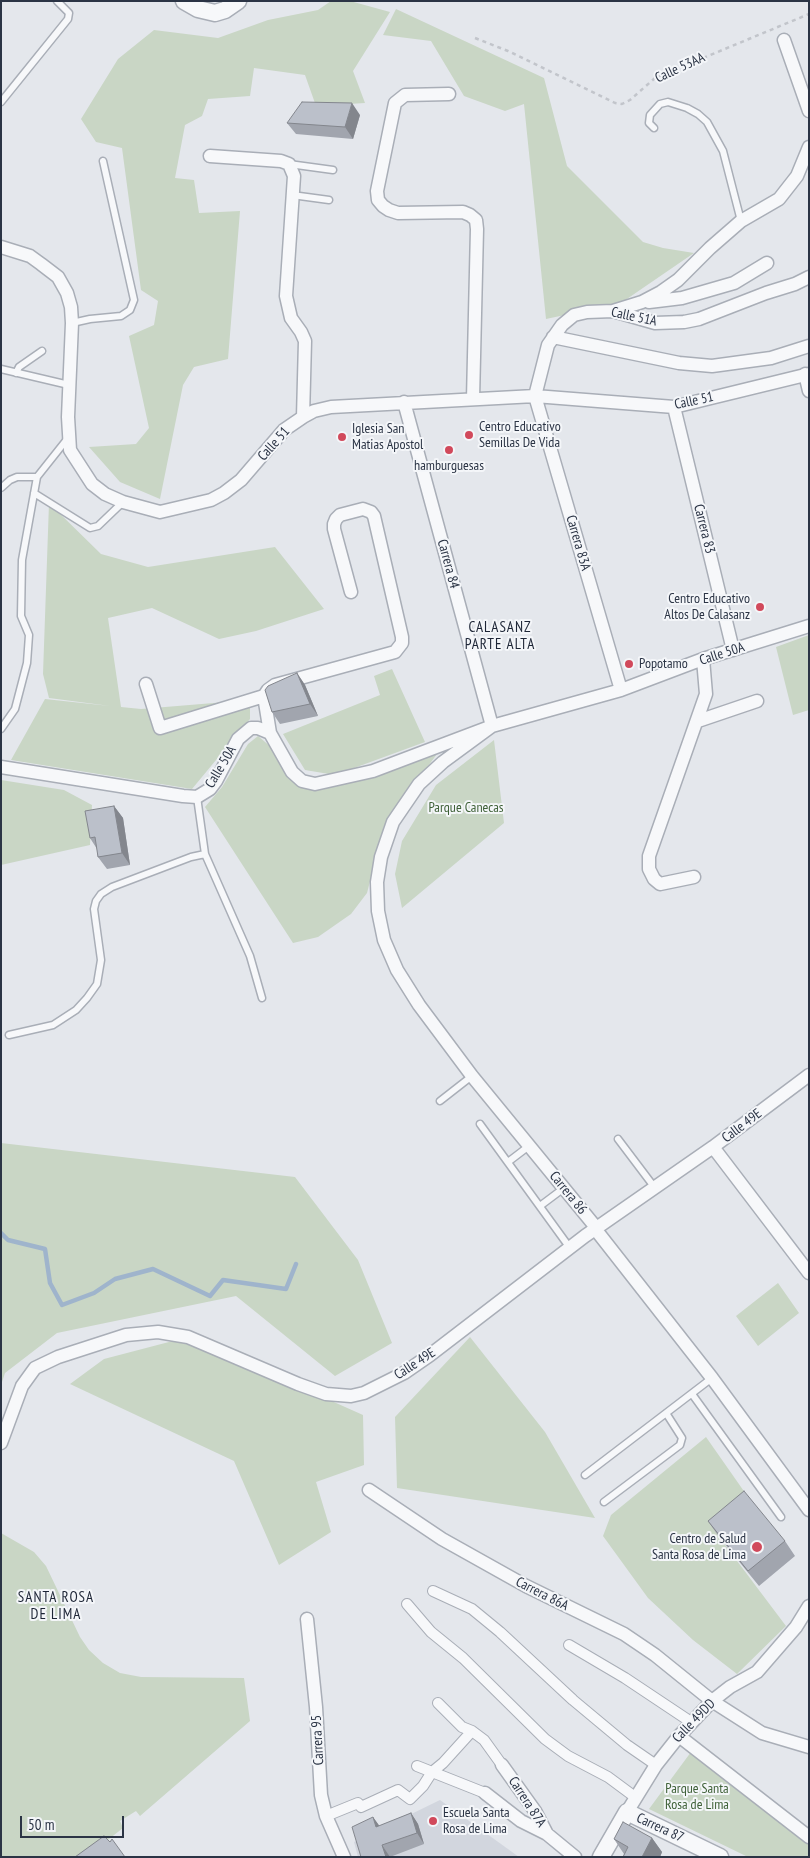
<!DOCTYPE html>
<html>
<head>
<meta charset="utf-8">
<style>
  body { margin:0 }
  #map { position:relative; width:810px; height:1858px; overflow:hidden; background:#e4e7ec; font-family:"PT Sans Narrow",sans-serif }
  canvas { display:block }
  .frame { position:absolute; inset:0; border:2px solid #2b3445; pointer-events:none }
  .scale { position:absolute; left:20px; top:1816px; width:104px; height:22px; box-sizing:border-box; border:2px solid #2b3445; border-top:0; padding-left:6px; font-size:15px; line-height:18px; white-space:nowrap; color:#2b3445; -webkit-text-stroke:4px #f4f6f9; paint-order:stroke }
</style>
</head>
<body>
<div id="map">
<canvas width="810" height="1858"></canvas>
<div class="frame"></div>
<div class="scale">50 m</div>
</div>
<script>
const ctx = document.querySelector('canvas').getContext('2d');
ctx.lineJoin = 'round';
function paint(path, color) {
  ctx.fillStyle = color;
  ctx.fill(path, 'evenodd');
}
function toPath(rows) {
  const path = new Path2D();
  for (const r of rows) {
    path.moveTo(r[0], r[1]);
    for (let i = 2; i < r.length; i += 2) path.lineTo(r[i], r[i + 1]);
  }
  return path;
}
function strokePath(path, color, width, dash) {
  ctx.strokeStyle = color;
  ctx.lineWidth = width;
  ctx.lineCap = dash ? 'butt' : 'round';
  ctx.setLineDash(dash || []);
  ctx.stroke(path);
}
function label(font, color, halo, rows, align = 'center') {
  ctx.font = font + ' "PT Sans Narrow",sans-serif';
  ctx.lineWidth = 4;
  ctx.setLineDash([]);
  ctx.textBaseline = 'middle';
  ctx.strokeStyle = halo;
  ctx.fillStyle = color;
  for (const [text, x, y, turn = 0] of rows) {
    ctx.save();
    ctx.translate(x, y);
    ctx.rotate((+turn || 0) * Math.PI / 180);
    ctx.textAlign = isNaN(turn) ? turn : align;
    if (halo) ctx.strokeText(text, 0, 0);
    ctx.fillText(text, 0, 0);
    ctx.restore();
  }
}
const built = toPath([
  [440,1800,519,1857,358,1857,354,1842]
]);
const green = toPath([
  [331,1,350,1,390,12,353,71,365,103,316,106,305,75,254,68,250,96,208,99,202,116,185,125,175,178,194,180,199,213,240,211,228,359,194,367,183,385,160,499,120,482,89,447,136,444,149,428,129,336,154,325,158,301,141,290,122,148,96,142,81,119,118,59,154,30,218,38,268,20,318,10],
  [396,9,544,78,567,166,643,242,663,248,694,253,621,303,546,319,524,104,505,111,464,96,431,41,383,35],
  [49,503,101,554,148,567,275,547,324,609,256,631,219,639,152,608,108,618,121,707,141,709,250,700,250,719,192,789,11,760,45,699,110,706,49,698,43,674],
  [809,635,809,710,793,715,776,647],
  [392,669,425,742,335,775,305,770,283,734,380,695,374,676],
  [258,736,271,747,287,777,304,788,351,783,437,754,384,826,367,893,351,914,318,937,293,943,205,807,222,787,248,744],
  [494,740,504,823,402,908,395,874,402,841,436,785],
  [1,780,64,790,92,805,90,845,1,865],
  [1,1143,295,1177,358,1260,392,1343,335,1376,236,1296,57,1333,5,1373,1,1385],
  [778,1283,799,1313,758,1346,736,1316],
  [188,1337,363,1415,364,1465,316,1482,331,1532,279,1565,234,1461,70,1384,104,1359],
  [470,1337,545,1432,595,1518,397,1488,395,1417],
  [706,1437,755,1507,719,1537,786,1626,737,1674,693,1640,648,1598,603,1536,611,1515],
  [1,1533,34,1552,46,1566,80,1637,89,1650,103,1663,120,1673,141,1677,244,1678,250,1721,140,1816,136,1811,120,1821,123,1828,86,1857,1,1857],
  [691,1752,809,1842,809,1857,748,1857,649,1809]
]);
const stream = toPath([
  [1,1233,8,1240,45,1249,50,1283,62,1305,94,1293,115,1279,153,1269,210,1296,223,1280,286,1289,296,1264]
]);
const path = toPath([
  [475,38,508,51,615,103,622,104,630,100,655,78,809,14]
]);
const service = toPath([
  [1,102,68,19,69,13,57,1],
  [654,128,649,123,650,115,660,104,668,102,687,108,698,114,707,122,723,151,741,221],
  [289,164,333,170],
  [292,195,329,200],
  [72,323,90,319,121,316,130,310,134,300,103,161],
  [1,369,69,385],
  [16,373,19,367,42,351],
  [1,488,10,480,17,477,37,477],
  [34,493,90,528,98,526,123,502],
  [1,729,15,709,27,663,29,635,21,616,22,560,37,477,68,438],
  [197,797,205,854,250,956,262,998],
  [9,1035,53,1025,76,1010,87,998,97,984,101,960,94,909,96,901,101,894,112,887,191,857,205,854],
  [440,1101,472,1076],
  [480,1124,570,1248],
  [618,1139,655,1188],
  [508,1162,529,1146],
  [540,1206,564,1188],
  [692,1394,781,1517],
  [585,1475,712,1378],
  [604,1502,680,1445,682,1438,666,1413]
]);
const pedestrian = toPath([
  [433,1591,472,1609,500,1632,573,1700,627,1745,656,1765],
  [407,1604,431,1632,463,1658,545,1739,568,1756,608,1777,635,1797],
  [569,1645,625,1678,691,1722],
  [438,1703,462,1727,472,1731,484,1740,502,1765],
  [417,1766,485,1793],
  [326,1816,358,1803,361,1807,398,1790,410,1799,423,1786,432,1772,443,1763,472,1731]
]);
const minor = toPath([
  [784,40,809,111],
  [449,94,405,95,395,103,377,191,378,200,383,206,389,210,398,213,463,212,470,215,476,220,477,229,473,399],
  [210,156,281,161,289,164,294,176,286,296,291,318,301,332,305,341,303,417],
  [1,247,30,256,41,264,58,277,67,293,71,307,72,323,68,417,70,450,92,484,105,494,123,502,160,512,211,500,224,493,241,480,284,430,303,417,314,411,331,407,535,396,674,407,809,374],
  [649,302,682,298,734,283,767,263],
  [613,311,642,302,661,292,678,280,710,248,741,221,779,199,797,176,809,147],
  [553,337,679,363,712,366,771,358,809,346],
  [805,374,809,391],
  [674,407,733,650],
  [809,626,703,659,621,690,492,726,443,762,419,784,393,822,381,857,377,882,378,911,384,940,397,970,419,1005,472,1076,594,1225,596,1230,712,1378,809,1510],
  [146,684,160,728,264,696],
  [621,690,535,396,548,345,562,325,574,315,587,312,613,311,655,323,684,322,699,319,766,293,795,284,809,277],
  [698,721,757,701],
  [270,733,264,696,268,690,275,685,395,652,402,643,402,637,374,516,371,512,363,509,340,515,336,519,334,524,334,529,351,592],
  [1,767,183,796,197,797,210,789,216,781,238,739,251,728,258,728,270,733,292,772,302,781,315,784,373,771,492,726,404,402],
  [694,877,660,884,654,879,649,869,649,856,706,694,703,659],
  [713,1147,809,1273],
  [1,1443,22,1386,35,1368,58,1357,126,1335,158,1332,188,1337,298,1384,326,1394,351,1396,364,1393,404,1373,430,1355,585,1236,713,1147,809,1075],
  [369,1490,442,1539,526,1586,624,1634,655,1655,712,1701,762,1733,809,1747],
  [307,1619,316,1707,321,1795,326,1816,344,1857],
  [679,1736,809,1837],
  [502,1765,535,1811,547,1834,575,1857],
  [485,1793,521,1821,547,1834],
  [627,1812,656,1765,679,1736,712,1701,730,1687,757,1672,796,1627,809,1606]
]);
const tertiary = toPath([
  [184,1,198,9,215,13,225,10,238,1],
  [601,1857,627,1812,720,1857]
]);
const wall = toPath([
  [360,115,353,139,296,134,287,123],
  [297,673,305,685,318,716,280,724,272,712],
  [114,806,123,818,130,865,107,869,98,857,97,849,90,838],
  [708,1521,785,1541,795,1556,759,1586,719,1537],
  [411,1813,418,1824,424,1844,390,1857,361,1857,373,1817,379,1826],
  [652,1838,662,1852,660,1857,623,1857,624,1854,614,1839]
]);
const shadedWall = toPath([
  [352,103,360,115,353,139,345,127],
  [297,673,305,685,318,716,310,704],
  [114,806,123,818,130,865,122,853],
  [411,1813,418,1824,424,1844,417,1833],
  [373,1817,381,1828,376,1827],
  [652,1838,662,1852,660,1857,642,1857],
  [382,1845,390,1857,386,1857]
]);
const building = toPath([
  [302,102,352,103,345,127,287,123,302,102],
  [297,673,310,704,272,712,265,690,268,686,297,673],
  [114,806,122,853,98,857,95,837,90,838,85,811,114,806],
  [744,1491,785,1541,748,1571,708,1521,744,1491],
  [411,1813,417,1833,382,1845,386,1857,361,1857,352,1827,373,1817,376,1827,411,1813],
  [623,1822,652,1838,642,1857,623,1857,628,1847,614,1839,623,1822],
  [104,1836,110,1842,112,1839,125,1857,75,1857,104,1836]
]);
const markers = [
  [469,435,5,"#d1495b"],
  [342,437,5,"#d1495b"],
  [449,450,5,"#d1495b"],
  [760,607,5,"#d1495b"],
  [629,664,5,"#d1495b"],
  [757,1547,6,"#d1495b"],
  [433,1821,5,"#d1495b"]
];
const streetNames = [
  ["Calle 53AA",680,68,-25],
  ["Calle 51A",634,317,12],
  ["Calle 51",694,401,-12],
  ["Calle 51",274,444,-48],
  ["Carrera 83",704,529,76],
  ["Carrera 83A",578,543,74],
  ["Carrera 84",448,564,75],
  ["Calle 50A",722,654,-18],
  ["Calle 50A",221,767,-59],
  ["Calle 49E",742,1126,-37],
  ["Carrera 86",568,1193,51],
  ["Calle 49E",415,1364,-33],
  ["Carrera 86A",542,1594,27],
  ["Calle 49DD",694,1721,-46],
  ["Carrera 95",318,1740,-93],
  ["Carrera 87A",527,1802,57],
  ["Carrera 87",660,1828,25]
];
const poiNames = [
  ["Centro Educativo",479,427],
  ["Semillas De Vida",479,443],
  ["Iglesia San",352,429],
  ["Matias Apostol",352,445],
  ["hamburguesas",449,466,"center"],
  ["Centro Educativo",750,599,"right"],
  ["Altos De Calasanz",750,615,"right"],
  ["Popotamo",639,664],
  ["Centro de Salud",746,1539,"right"],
  ["Santa Rosa de Lima",746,1555,"right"],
  ["Escuela Santa",443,1813],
  ["Rosa de Lima",443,1829]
];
const parkNames = [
  ["Parque Canecas",466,808],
  ["Parque Santa",697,1789],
  ["Rosa de Lima",697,1805]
];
const neighbourhoodNames = [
  ["CALASANZ",500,628],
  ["PARTE ALTA",500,645],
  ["SANTA ROSA",56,1598],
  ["DE LIMA",56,1615]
];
paint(built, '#d2d6de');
paint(green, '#c9d6c5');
strokePath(stream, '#9fb4cc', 4.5);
strokePath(service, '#a9aeb7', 9);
strokePath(pedestrian, '#a9aeb7', 12);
strokePath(minor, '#a9aeb7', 15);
strokePath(tertiary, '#a9aeb7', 19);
strokePath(path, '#c2c5cb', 2.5, [4, 4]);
strokePath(service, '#f7f8fa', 6);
strokePath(pedestrian, '#f7f8fa', 10);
strokePath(minor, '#f7f8fa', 12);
strokePath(tertiary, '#f7f8fa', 16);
paint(wall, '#a1a5ae');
paint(shadedWall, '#83868d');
paint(building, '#bbc0ca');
strokePath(building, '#83868d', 1);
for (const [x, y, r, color] of markers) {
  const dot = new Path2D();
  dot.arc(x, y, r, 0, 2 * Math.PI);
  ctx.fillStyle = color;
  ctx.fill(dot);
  strokePath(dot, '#f4f6f9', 2);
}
label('14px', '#2b3445', '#f4f6f9', streetNames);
label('14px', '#2b3445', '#f4f6f9', poiNames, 'left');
label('14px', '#3f6138', '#f4f6f9', parkNames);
ctx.letterSpacing = '1px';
label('15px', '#1d2536', '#f4f6f9', neighbourhoodNames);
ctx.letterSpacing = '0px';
</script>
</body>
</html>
